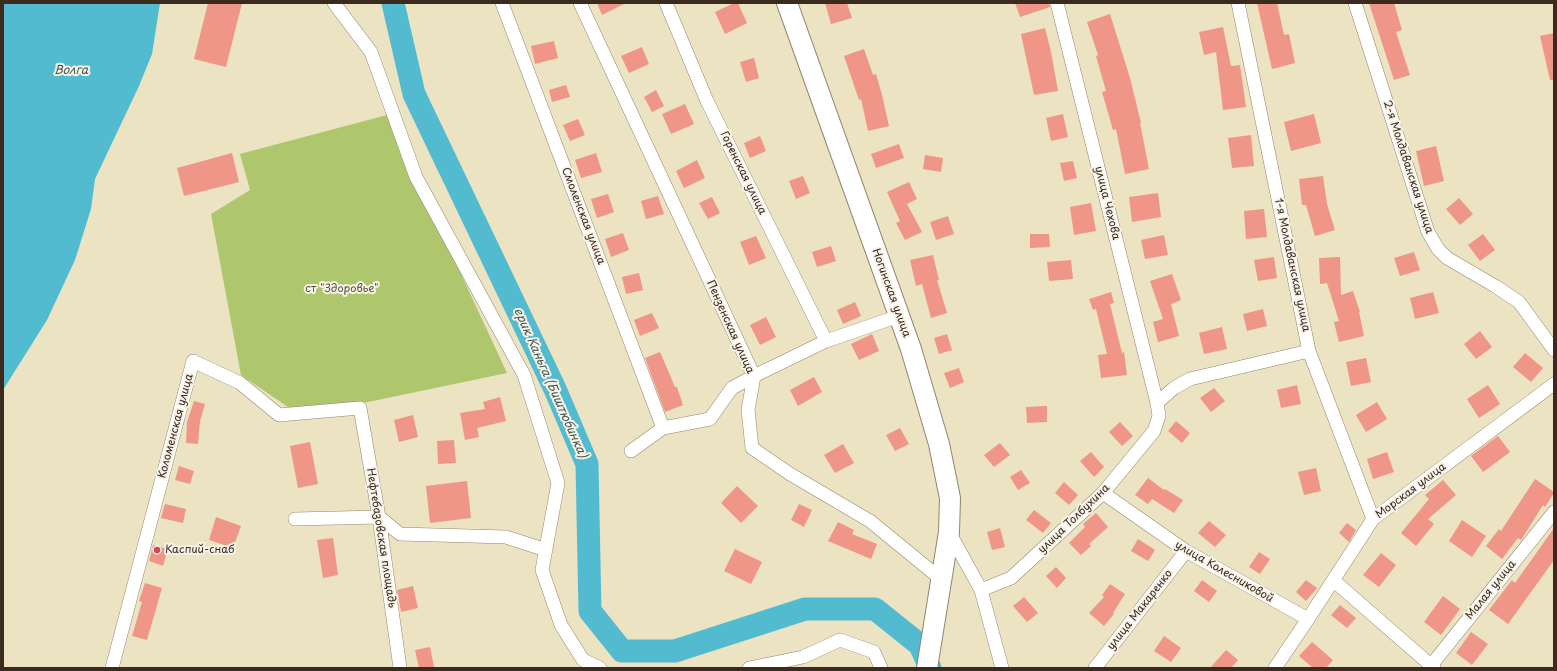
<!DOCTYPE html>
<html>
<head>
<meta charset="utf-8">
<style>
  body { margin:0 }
  #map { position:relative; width:1557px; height:671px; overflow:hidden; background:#ebe3c2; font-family:"Playpen Sans",sans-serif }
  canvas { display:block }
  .frame { position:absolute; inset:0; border:4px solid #3b2a1e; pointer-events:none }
</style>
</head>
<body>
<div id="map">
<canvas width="1557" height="671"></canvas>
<div class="frame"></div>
</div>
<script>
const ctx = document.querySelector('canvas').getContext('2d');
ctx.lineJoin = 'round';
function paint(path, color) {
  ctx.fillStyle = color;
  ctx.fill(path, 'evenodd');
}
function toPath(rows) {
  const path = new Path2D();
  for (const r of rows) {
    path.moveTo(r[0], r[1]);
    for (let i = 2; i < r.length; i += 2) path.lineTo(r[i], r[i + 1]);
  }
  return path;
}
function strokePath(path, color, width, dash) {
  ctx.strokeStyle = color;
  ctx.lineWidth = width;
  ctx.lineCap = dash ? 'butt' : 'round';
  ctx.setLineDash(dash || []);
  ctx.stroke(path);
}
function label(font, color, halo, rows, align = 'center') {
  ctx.font = font + ' "Playpen Sans",sans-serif';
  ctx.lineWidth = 4;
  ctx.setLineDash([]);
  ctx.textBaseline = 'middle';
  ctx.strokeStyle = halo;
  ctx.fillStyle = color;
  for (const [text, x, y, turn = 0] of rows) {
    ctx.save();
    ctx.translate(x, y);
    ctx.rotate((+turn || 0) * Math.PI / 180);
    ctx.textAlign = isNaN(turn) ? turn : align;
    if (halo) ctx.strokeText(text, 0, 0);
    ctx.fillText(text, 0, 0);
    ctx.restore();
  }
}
const green = toPath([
  [387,115,507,373,301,416,241,375,211,214,250,190,240,154]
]);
const water = toPath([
  [3,3,160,3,152,54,139,86,95,179,91,209,75,260,47,320,3,390]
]);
const river = toPath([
  [393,3,414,94,555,389,587,464,590,611,622,651,675,651,805,609,875,609,920,645,930,668]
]);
const building = toPath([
  [208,3,242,3,226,67,194,59],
  [597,3,626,3,602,15],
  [734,3,738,3,747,23,725,34,715,12],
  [825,3,847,3,852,18,831,24],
  [1015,3,1049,3,1050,7,1020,17],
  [1257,3,1277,3,1284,35,1289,34,1295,63,1272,69],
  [1369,3,1394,3,1402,30,1396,32,1410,75,1394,80],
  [1110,14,1130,78,1141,123,1140,123,1149,169,1125,174,1116,129,1113,130,1102,92,1106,91,1096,56,1098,55,1087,22],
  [1223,27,1231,66,1240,65,1246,107,1223,110,1216,52,1204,55,1199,32],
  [1045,28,1051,52,1058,91,1034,95,1021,34],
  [1554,33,1554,80,1550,80,1540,36],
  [554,41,558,58,535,64,531,46],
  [642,47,649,64,629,73,621,56],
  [864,49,873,75,876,74,882,95,889,126,868,131,861,99,859,100,844,56],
  [754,58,759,78,746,82,740,62],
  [566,85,570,97,552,102,549,90],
  [656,90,664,106,652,112,644,97],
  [685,104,694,124,671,134,662,114],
  [1063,114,1068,137,1051,141,1046,118],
  [1314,114,1321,143,1291,151,1284,122],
  [578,119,585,135,570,141,563,125],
  [1251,135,1254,166,1232,168,1228,138],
  [760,136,766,151,750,158,744,143],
  [899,144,904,158,876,168,871,154],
  [1436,146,1444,181,1424,186,1416,151],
  [232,153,239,182,184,196,177,168],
  [596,153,602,172,581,178,575,160],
  [925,155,943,158,941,172,923,169],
  [697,160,705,178,684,188,676,171],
  [1073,161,1077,178,1064,181,1060,163],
  [803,176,810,193,796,199,789,181],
  [1323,176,1327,204,1335,230,1315,236,1306,205,1302,205,1299,179],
  [909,182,917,199,907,204,922,232,905,240,896,223,900,221,887,192],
  [1158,193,1161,217,1132,222,1129,197],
  [608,194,614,212,597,218,591,199],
  [658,196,664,214,646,219,641,201],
  [712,197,720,213,708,219,699,203],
  [1459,198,1473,214,1460,225,1446,209],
  [1091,203,1096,231,1074,235,1070,207],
  [1264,209,1267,237,1246,239,1244,211],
  [948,216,954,234,936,240,930,222],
  [623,233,629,250,611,257,605,239],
  [1030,234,1049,234,1050,247,1030,248],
  [1483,234,1495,250,1480,261,1468,245],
  [1164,235,1168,255,1145,259,1141,240],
  [756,236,766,258,749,265,740,242],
  [831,246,836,261,817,267,812,252],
  [1414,252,1420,270,1400,276,1394,258],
  [933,255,939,280,937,280,947,313,931,318,922,284,916,286,910,260],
  [1274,257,1277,278,1258,281,1254,260],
  [1340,257,1341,295,1353,291,1360,312,1359,312,1364,336,1339,342,1334,322,1339,321,1327,283,1320,284,1319,258],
  [1071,260,1073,279,1049,281,1047,262],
  [639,273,643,290,626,294,622,277],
  [1172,274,1181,300,1171,304,1179,336,1158,342,1153,322,1163,319,1150,281],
  [1111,292,1114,303,1110,304,1122,353,1124,352,1127,375,1101,378,1098,355,1107,354,1096,309,1093,310,1089,299],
  [1433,292,1439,313,1415,319,1410,298],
  [855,302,861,316,843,324,837,310],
  [1263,309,1267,326,1247,331,1243,314],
  [652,313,659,328,640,336,634,320],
  [766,317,776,337,760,345,750,325],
  [1222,327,1227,349,1204,354,1199,333],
  [1480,331,1492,347,1476,359,1464,344],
  [872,334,879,351,859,360,851,344],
  [947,334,952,350,939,354,934,338],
  [660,352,675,387,677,387,683,405,665,412,645,358],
  [1525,353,1543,368,1531,382,1513,367],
  [1366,358,1371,382,1351,386,1346,362],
  [959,368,964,382,950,388,944,373],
  [814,377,822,392,798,406,790,390],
  [1297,385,1301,404,1281,408,1277,390],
  [1488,385,1500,404,1479,418,1467,399],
  [1214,388,1225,401,1211,412,1200,398],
  [500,397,506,421,477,428,479,437,465,440,460,413,485,409,483,402],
  [194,401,205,404,200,421,198,444,186,443,187,422],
  [1377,402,1387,419,1366,432,1356,415],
  [1047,406,1047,422,1027,423,1026,407],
  [413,415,418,437,399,442,394,420],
  [1176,421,1190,433,1182,443,1168,431],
  [1120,422,1133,436,1122,446,1109,432],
  [900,428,909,444,895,451,886,435],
  [1498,436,1510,452,1483,472,1471,456],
  [454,440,456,463,438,464,437,441],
  [310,442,318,484,298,488,290,446],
  [1000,443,1010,455,994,467,984,455],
  [843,444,854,463,835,473,824,455],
  [1091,452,1104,467,1094,477,1080,461],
  [1387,452,1394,472,1373,479,1367,459],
  [179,466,194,471,190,484,175,480],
  [1316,468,1321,491,1304,495,1298,472],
  [1021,470,1030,483,1018,490,1010,477],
  [1148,478,1164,490,1165,489,1183,500,1174,513,1152,499,1148,504,1135,495],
  [1535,479,1554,492,1554,493,1545,507,1543,505,1521,540,1518,538,1502,559,1486,546,1499,529,1501,531],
  [1443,480,1456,495,1428,519,1434,524,1416,546,1401,533,1429,499,1425,495],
  [467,481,471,518,430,523,426,486],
  [1064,482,1078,495,1069,505,1055,493],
  [737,486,758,506,741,523,721,503],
  [165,504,186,509,183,523,161,518],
  [799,504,812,510,804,527,791,520],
  [1034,510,1051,523,1043,533,1026,520],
  [1096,513,1108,527,1089,544,1091,546,1081,555,1069,543,1085,527,1083,524],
  [216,517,241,526,233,548,209,540],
  [1462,520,1486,536,1472,557,1449,541],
  [1209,521,1226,535,1215,547,1198,533],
  [838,522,854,530,852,534,877,544,871,559,828,541],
  [1347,523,1356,530,1349,542,1339,533],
  [1000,528,1005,547,992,550,987,532],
  [1554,528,1554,560,1508,624,1489,610,1512,580,1515,583],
  [333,538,338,575,323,578,317,540],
  [1138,539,1155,550,1148,561,1131,551],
  [153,545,168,549,163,566,149,561],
  [735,549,762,562,751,584,724,571],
  [1259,552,1270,559,1260,574,1249,567],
  [1381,553,1396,565,1379,587,1363,575],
  [1056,567,1066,578,1057,588,1046,576],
  [1202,580,1217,591,1209,602,1194,591],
  [1306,580,1317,588,1306,601,1296,592],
  [145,583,162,588,147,640,132,636,142,602,139,601],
  [1110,584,1125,594,1113,613,1114,614,1104,626,1089,613,1104,597,1102,595],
  [413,586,418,608,401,612,397,590],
  [1443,596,1460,609,1441,635,1424,622],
  [1024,597,1038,613,1027,622,1013,606],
  [1340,605,1356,618,1347,628,1331,615],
  [1471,632,1488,644,1472,665,1456,653],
  [1164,636,1181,648,1171,662,1154,651],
  [1312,642,1333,660,1326,668,1313,668,1299,656],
  [430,647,434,667,419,668,415,650],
  [1226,650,1238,660,1231,668,1210,668]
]);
const street = toPath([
  [334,3,371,52,416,177,524,375,558,483,542,570,561,625,583,660,600,668],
  [502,3,663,428],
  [580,3,754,376,748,410,752,448,790,474,870,521,941,579],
  [666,3,707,101,826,341],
  [1057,3,1157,403],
  [1238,3,1309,351,1373,519],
  [1355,3,1428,232,1438,249,1447,258,1495,286,1519,302,1554,350],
  [631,451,663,428,710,419,732,388,754,376,826,341,899,316],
  [1103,493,1186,551,1308,619],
  [295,519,379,517,400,534,506,537,546,550],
  [949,532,981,590,1002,668],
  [1333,580,1434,668],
  [981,590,1011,578,1103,493,1154,431,1159,416,1157,403,1174,388,1190,379,1309,351],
  [112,668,193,361,240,383,279,415,360,408,379,517,400,668],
  [749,668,803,657,840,640,874,652,881,668],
  [1095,668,1186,551],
  [1275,668,1308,619,1373,519,1554,384],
  [1429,668,1554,512]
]);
const primary = toPath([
  [787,3,911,349,939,444,950,498,949,532,927,668]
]);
const markers = [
  [157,550,4,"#d1495b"]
];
const streetNames = [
  ["2-я Молдаванская улица",1408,167,72],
  ["Горенская улица",743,173,64],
  ["улица Чехова",1107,203,76],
  ["Смоленская улица",583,216,69],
  ["1-я Молдаванская улица",1292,265,78],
  ["Ногинская улица",891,293,70],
  ["Пензенская улица",730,327,66],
  ["Коломенская улица",176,426,-75],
  ["Морская улица",1411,491,-37],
  ["улица Толбухина",1074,519,-44],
  ["Нефтебазовская площадь",381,538,81],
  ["улица Колесниковой",1224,572,30],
  ["Малая улица",1491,590,-51],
  ["улица Макаренко",1140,610,-52]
];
const parkNames = [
  ["ст \"Здоровье\"",342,289]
];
const poiNames = [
  ["Каспий-снаб",165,550]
];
const waterNames = [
  ["Волга",71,71],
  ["ерик Каньга (Биштюбинка)",550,383,66]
];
paint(green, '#aec76c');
paint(water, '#52bbd0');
strokePath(river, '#52bbd0', 23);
paint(building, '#ef9688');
strokePath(street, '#938670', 14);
strokePath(primary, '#938670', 22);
strokePath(street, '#fff', 13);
strokePath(primary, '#fff', 20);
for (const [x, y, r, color] of markers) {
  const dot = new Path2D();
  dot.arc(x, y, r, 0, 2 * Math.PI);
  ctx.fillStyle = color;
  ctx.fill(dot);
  strokePath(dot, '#f7f3e8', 1.5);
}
label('11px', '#3b2a1e', '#f7f3e8', streetNames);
label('11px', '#585132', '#f7f3e8', parkNames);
label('11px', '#3b2a1e', '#f7f3e8', poiNames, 'left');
label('italic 12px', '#425653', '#f7f3e8', waterNames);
</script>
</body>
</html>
